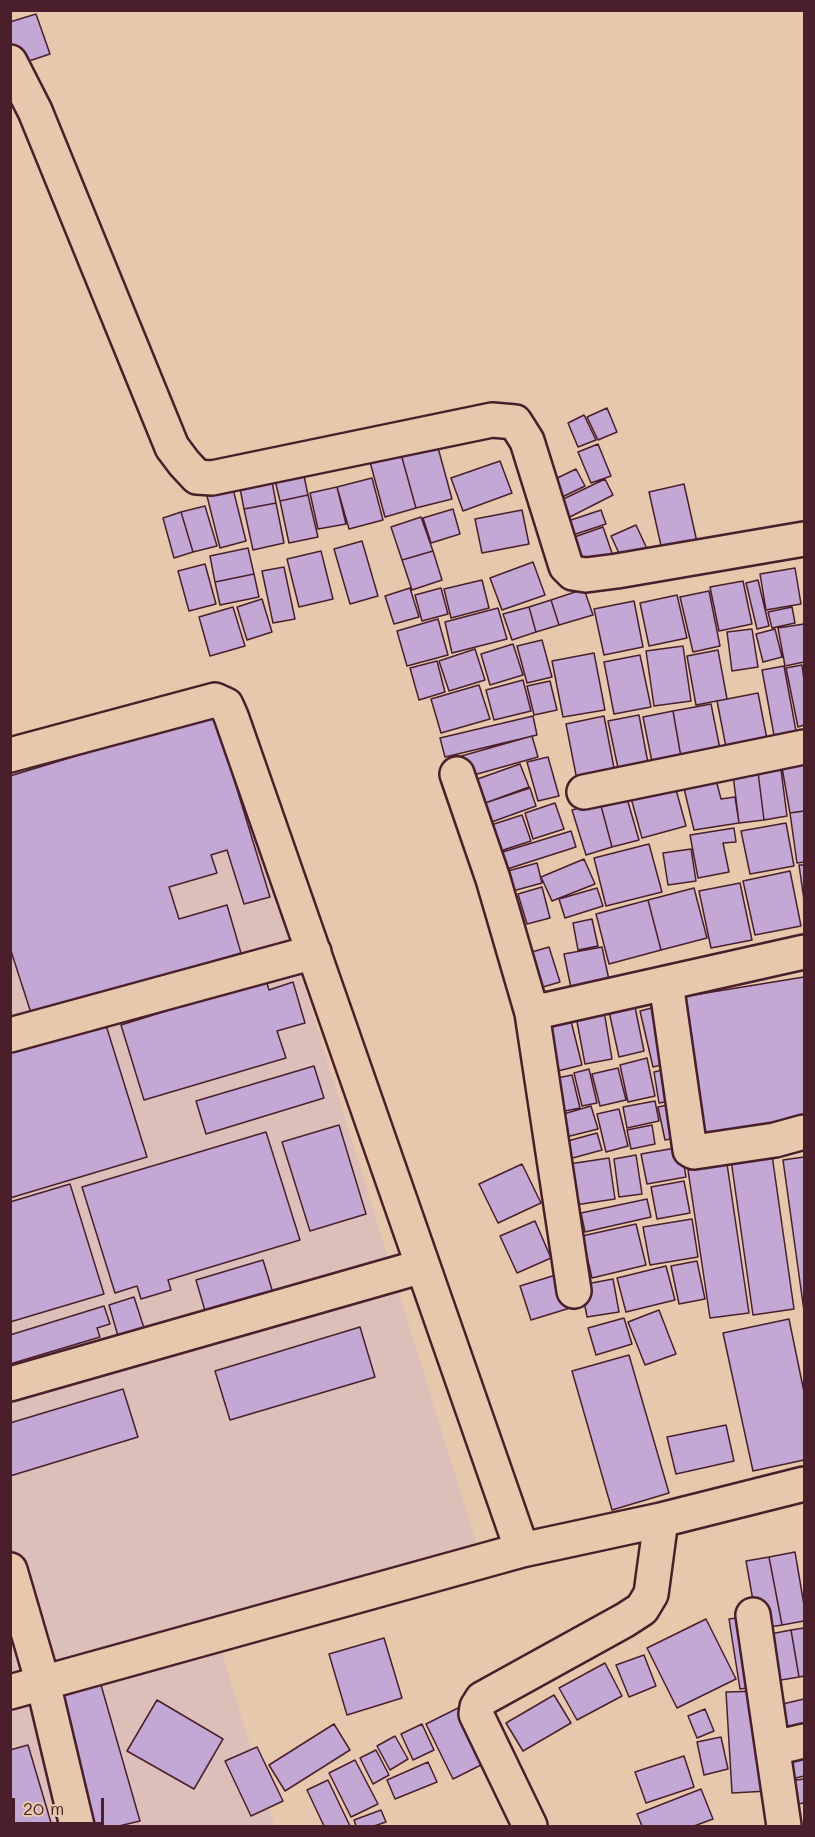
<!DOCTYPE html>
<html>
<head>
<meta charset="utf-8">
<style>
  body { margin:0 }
  #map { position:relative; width:815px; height:1837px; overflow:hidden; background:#e6c9ad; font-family:Mali,sans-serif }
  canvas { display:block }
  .frame { position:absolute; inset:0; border:12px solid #4a1f2b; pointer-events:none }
  .scale { position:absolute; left:12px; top:1798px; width:92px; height:27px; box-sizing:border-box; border:3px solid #4a1f2b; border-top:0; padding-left:8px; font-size:18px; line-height:21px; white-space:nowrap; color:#4a1f2b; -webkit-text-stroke:4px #e6c9ad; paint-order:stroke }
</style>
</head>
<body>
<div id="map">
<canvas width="815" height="1837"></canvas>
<div class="frame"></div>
<div class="scale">20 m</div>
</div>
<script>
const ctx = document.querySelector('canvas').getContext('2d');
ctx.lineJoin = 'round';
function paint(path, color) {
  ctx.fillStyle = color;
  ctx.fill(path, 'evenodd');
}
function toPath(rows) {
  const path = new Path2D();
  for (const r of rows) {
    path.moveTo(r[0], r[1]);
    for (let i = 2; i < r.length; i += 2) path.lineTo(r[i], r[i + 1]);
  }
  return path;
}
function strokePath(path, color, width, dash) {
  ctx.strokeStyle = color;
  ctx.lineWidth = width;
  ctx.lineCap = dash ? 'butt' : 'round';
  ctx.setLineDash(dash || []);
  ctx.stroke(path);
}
const built = toPath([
  [217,704,476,1542,212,1621,275,1826,11,1826,11,766]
]);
const building = toPath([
  [36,14,50,54,17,65,10,45,10,22,36,14],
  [607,408,617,432,598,440,587,417,607,408],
  [584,415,596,440,578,447,568,423,584,415],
  [437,444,452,499,416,508,401,454,437,444],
  [598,444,611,476,591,483,578,452,598,444],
  [401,454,416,508,385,517,370,462,401,454],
  [500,461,512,493,463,511,451,478,500,461],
  [302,466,308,495,280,501,273,472,302,466],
  [576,469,585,486,556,500,547,483,576,469],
  [271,476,276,503,244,509,239,483,271,476],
  [372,478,383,520,349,529,337,487,372,478],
  [605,479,613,495,562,521,553,504,605,479],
  [684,484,697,542,662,550,649,492,684,484],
  [232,485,246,541,220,548,206,492,232,485],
  [337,487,346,524,318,529,310,493,337,487],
  [308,495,318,537,289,543,280,501,308,495],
  [276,503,284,543,253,550,244,509,276,503],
  [205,506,217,546,193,552,181,512,205,506],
  [453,509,460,534,431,543,423,518,453,509],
  [522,510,529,544,482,553,475,519,522,510],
  [601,510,606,524,567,537,562,523,601,510],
  [181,512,193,552,174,558,163,518,181,512],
  [421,517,433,551,402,560,391,527,421,517],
  [636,525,649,553,624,564,611,536,636,525],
  [603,527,613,556,576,568,566,540,603,527],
  [362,541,378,596,350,604,334,549,362,541],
  [248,548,254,574,215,582,210,556,248,548],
  [321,551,333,599,299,607,287,559,321,551],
  [433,551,442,580,412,590,402,560,433,551],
  [533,562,545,595,502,610,490,578,533,562],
  [205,564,216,604,189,611,178,571,205,564],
  [284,567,295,619,273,623,262,571,284,567],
  [795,568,801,604,766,610,760,574,795,568],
  [254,574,259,597,220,605,215,582,254,574],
  [482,580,489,608,451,618,444,589,482,580],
  [758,580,769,626,757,629,746,583,758,580],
  [743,581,752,624,719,631,710,587,743,581],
  [410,588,419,617,394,624,385,596,410,588],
  [441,588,448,614,422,621,415,595,441,588],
  [584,589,593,615,559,625,551,600,584,589],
  [709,591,720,646,693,652,680,597,709,591],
  [677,595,687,638,649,646,640,603,677,595],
  [262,599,272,632,247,640,237,607,262,599],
  [551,600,559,625,536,632,529,607,551,600],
  [634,601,643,647,604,655,594,609,634,601],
  [233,607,245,646,210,656,199,617,233,607],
  [529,607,536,632,512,640,503,614,529,607],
  [792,607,795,623,772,628,768,612,792,607],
  [498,608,507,639,452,653,445,622,498,608],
  [438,619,448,655,407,666,397,631,438,619],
  [804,624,804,662,785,666,778,628,804,624],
  [752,629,758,667,732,671,727,632,752,629],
  [775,629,782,657,763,662,756,634,775,629],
  [542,640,552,677,527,683,517,646,542,640],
  [513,644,523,675,490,685,481,654,513,644],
  [683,646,691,701,654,706,646,651,683,646],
  [475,649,485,680,449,691,439,661,475,649],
  [718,650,727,699,696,705,687,656,718,650],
  [594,653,605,710,563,717,552,661,594,653],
  [640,655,651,707,614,714,604,662,640,655],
  [437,661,445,692,419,700,410,668,437,661],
  [802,665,804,680,804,725,798,727,786,668,802,665],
  [784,666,796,731,774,735,762,670,784,666],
  [523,680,531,711,494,720,486,690,523,680],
  [550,681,557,710,534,715,527,686,550,681],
  [479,685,490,719,441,733,431,699,479,685],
  [758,693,767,739,726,747,717,701,758,693],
  [711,704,720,749,681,757,673,711,711,704],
  [673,711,681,757,652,762,643,717,673,711],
  [214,714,270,897,244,904,227,850,211,855,217,873,169,887,179,919,227,905,241,953,32,1016,10,948,10,776,214,714],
  [639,715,648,763,618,768,608,721,639,715],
  [533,716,537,735,445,757,440,738,533,716],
  [604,716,615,773,577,780,566,724,604,716],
  [532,736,538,757,463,778,458,757,532,736],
  [548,757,559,796,538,801,527,762,548,757],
  [804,758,804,811,790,813,781,762,804,758],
  [520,764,529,787,477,806,469,782,520,764],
  [781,770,787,816,764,820,758,772,781,770],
  [714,772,721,799,735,797,739,823,694,830,682,780,714,772],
  [758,772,764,820,739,823,733,775,758,772],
  [672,775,686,826,642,838,628,787,672,775],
  [530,788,536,806,486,824,479,805,530,788],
  [626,795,639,840,612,847,600,802,626,795],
  [600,802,612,847,586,855,572,810,600,802],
  [555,803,564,829,533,839,525,813,555,803],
  [804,811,804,862,797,863,790,813,804,811],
  [522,815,531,841,497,852,488,826,522,815],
  [786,823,794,866,750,874,741,831,786,823],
  [734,828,736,842,723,843,729,872,698,878,690,835,734,828],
  [571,831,576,847,501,871,496,854,571,831],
  [649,844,662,892,606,906,594,858,649,844],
  [691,849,696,881,668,885,663,853,691,849],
  [584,859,595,884,552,901,541,877,584,859],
  [537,863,542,883,509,892,504,872,537,863],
  [799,865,804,865,804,900,799,865],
  [790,871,801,926,755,935,743,881,790,871],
  [740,883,752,940,711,948,699,891,740,883],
  [542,887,550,918,527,924,518,894,542,887],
  [597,888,603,906,565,918,559,899,597,888],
  [694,888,707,938,661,950,648,900,694,888],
  [648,900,661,950,609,964,596,914,648,900],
  [592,919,598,946,578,950,573,923,592,919],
  [549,947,560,982,536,989,525,954,549,947],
  [602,947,609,980,571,988,564,954,602,947],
  [804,977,804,1123,700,1141,675,998,804,977],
  [266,980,269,990,293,982,305,1023,277,1031,286,1058,144,1100,121,1025,266,980],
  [634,1002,644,1051,619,1057,608,1007,634,1002],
  [603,1005,612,1059,585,1064,575,1011,603,1005],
  [659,1006,673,1062,653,1067,640,1011,659,1006],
  [568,1009,582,1065,554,1072,540,1015,568,1009],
  [105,1022,147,1157,10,1198,10,1051,105,1022],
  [647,1058,655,1096,628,1102,620,1065,647,1058],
  [314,1066,324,1098,206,1134,196,1101,314,1066],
  [618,1068,626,1100,600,1106,592,1074,618,1068],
  [671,1068,677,1100,659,1103,654,1072,671,1068],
  [589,1069,597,1103,582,1106,574,1073,589,1069],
  [572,1075,580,1108,555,1113,547,1080,572,1075],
  [655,1101,659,1121,627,1128,623,1107,655,1101],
  [677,1103,684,1136,665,1140,658,1107,677,1103],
  [591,1106,598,1129,566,1137,560,1115,591,1106],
  [619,1109,628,1146,606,1152,597,1114,619,1109],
  [339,1125,366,1214,310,1231,282,1142,339,1125],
  [652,1125,655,1144,631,1149,627,1130,652,1125],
  [266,1132,300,1240,168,1280,171,1290,141,1299,137,1286,115,1293,82,1187,266,1132],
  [597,1133,602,1150,569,1159,564,1142,597,1133],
  [681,1147,686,1177,647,1184,641,1154,681,1147],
  [636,1155,642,1194,619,1197,614,1159,636,1155],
  [772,1155,794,1309,753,1315,731,1160,772,1155],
  [804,1157,804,1311,783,1160,804,1157],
  [609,1158,615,1199,575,1205,569,1164,609,1158],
  [522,1164,541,1203,498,1223,479,1184,522,1164],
  [727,1164,749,1313,710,1318,688,1170,727,1164],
  [684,1181,690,1213,657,1219,651,1187,684,1181],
  [70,1184,104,1294,10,1322,10,1202,70,1184],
  [647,1199,651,1217,585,1232,581,1213,647,1199],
  [692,1219,698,1257,650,1265,643,1227,692,1219],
  [535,1221,551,1258,517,1273,500,1236,535,1221],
  [636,1224,646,1265,592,1278,582,1236,636,1224],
  [263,1260,273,1293,206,1314,196,1280,263,1260],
  [697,1261,705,1299,679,1304,671,1266,697,1261],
  [666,1266,675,1300,626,1312,617,1278,666,1266],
  [559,1274,570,1308,531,1320,520,1286,559,1274],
  [613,1279,619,1312,587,1317,581,1285,613,1279],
  [134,1297,144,1328,118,1336,109,1305,134,1297],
  [104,1306,110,1324,97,1328,100,1337,10,1364,10,1335,104,1306],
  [659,1310,676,1354,645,1365,628,1322,659,1310],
  [624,1318,632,1344,596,1355,588,1328,624,1318],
  [789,1319,804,1392,804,1460,753,1471,723,1333,789,1319],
  [360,1327,375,1377,230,1420,215,1371,360,1327],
  [629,1355,669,1493,612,1510,572,1371,629,1355],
  [123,1389,138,1437,10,1476,10,1423,123,1389],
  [726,1425,734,1461,676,1474,667,1437,726,1425],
  [795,1552,804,1605,804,1621,782,1625,769,1557,795,1552],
  [769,1557,782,1625,758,1629,746,1561,769,1557],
  [750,1616,761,1686,740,1689,729,1619,750,1616],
  [706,1619,736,1679,677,1708,647,1648,706,1619],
  [804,1628,804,1676,799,1677,791,1630,804,1628],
  [791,1630,799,1677,769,1682,760,1636,791,1630],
  [384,1638,402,1698,347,1715,329,1654,384,1638],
  [644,1655,656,1686,629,1697,616,1665,644,1655],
  [605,1663,622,1696,577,1720,559,1688,605,1663],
  [101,1685,140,1821,119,1826,93,1826,56,1697,101,1685],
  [762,1691,768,1791,732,1793,726,1692,762,1691],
  [554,1695,571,1723,523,1751,506,1723,554,1695],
  [804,1699,804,1734,781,1738,774,1706,804,1699],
  [157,1700,223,1739,194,1789,127,1751,157,1700],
  [464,1705,491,1760,453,1779,426,1724,464,1705],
  [705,1709,714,1731,697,1738,688,1716,705,1709],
  [334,1724,350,1750,285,1791,269,1765,334,1724],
  [422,1724,434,1750,413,1760,401,1734,422,1724],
  [395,1736,408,1759,390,1770,377,1746,395,1736],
  [721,1737,728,1769,704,1775,697,1742,721,1737],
  [804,1744,804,1776,788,1780,781,1749,804,1744],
  [28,1745,52,1826,10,1826,10,1750,28,1745],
  [257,1747,283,1801,251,1816,225,1761,257,1747],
  [376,1750,389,1775,373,1784,360,1758,376,1750],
  [684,1756,694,1787,646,1803,635,1772,684,1756],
  [355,1760,378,1804,351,1817,329,1773,355,1760],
  [428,1762,437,1782,395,1799,387,1780,428,1762],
  [804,1779,804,1803,784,1806,781,1782,804,1779],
  [328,1780,350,1826,324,1826,307,1790,328,1780],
  [701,1789,713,1819,694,1826,642,1826,637,1814,701,1789],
  [381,1810,386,1822,374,1826,356,1826,354,1820,381,1810]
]);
const minor = toPath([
  [10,62,35,111,172,447,184,463,197,477,212,478,492,420,515,422,527,441,566,566,573,573,586,575,617,571,804,539],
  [10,755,215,700,226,705,231,716,522,1550],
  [457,774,493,879,532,1013,574,1291],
  [584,792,804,747],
  [666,983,690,1150,694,1152,701,1151,775,1140,804,1132],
  [532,1013,804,952],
  [10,1035,314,952],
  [10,1384,423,1266],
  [10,1570,43,1683,77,1826],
  [753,1615,784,1826],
  [10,1692,522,1550,661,1520,804,1484],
  [774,1748,804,1741],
  [530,1826,476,1714,477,1707,482,1699,625,1620,642,1609,651,1594,661,1520]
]);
paint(built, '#dcbfb9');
paint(building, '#c3a7d4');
strokePath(building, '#4a1f2b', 1.5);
strokePath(minor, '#4a1f2b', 38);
strokePath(minor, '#e6c9ad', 33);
</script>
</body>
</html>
